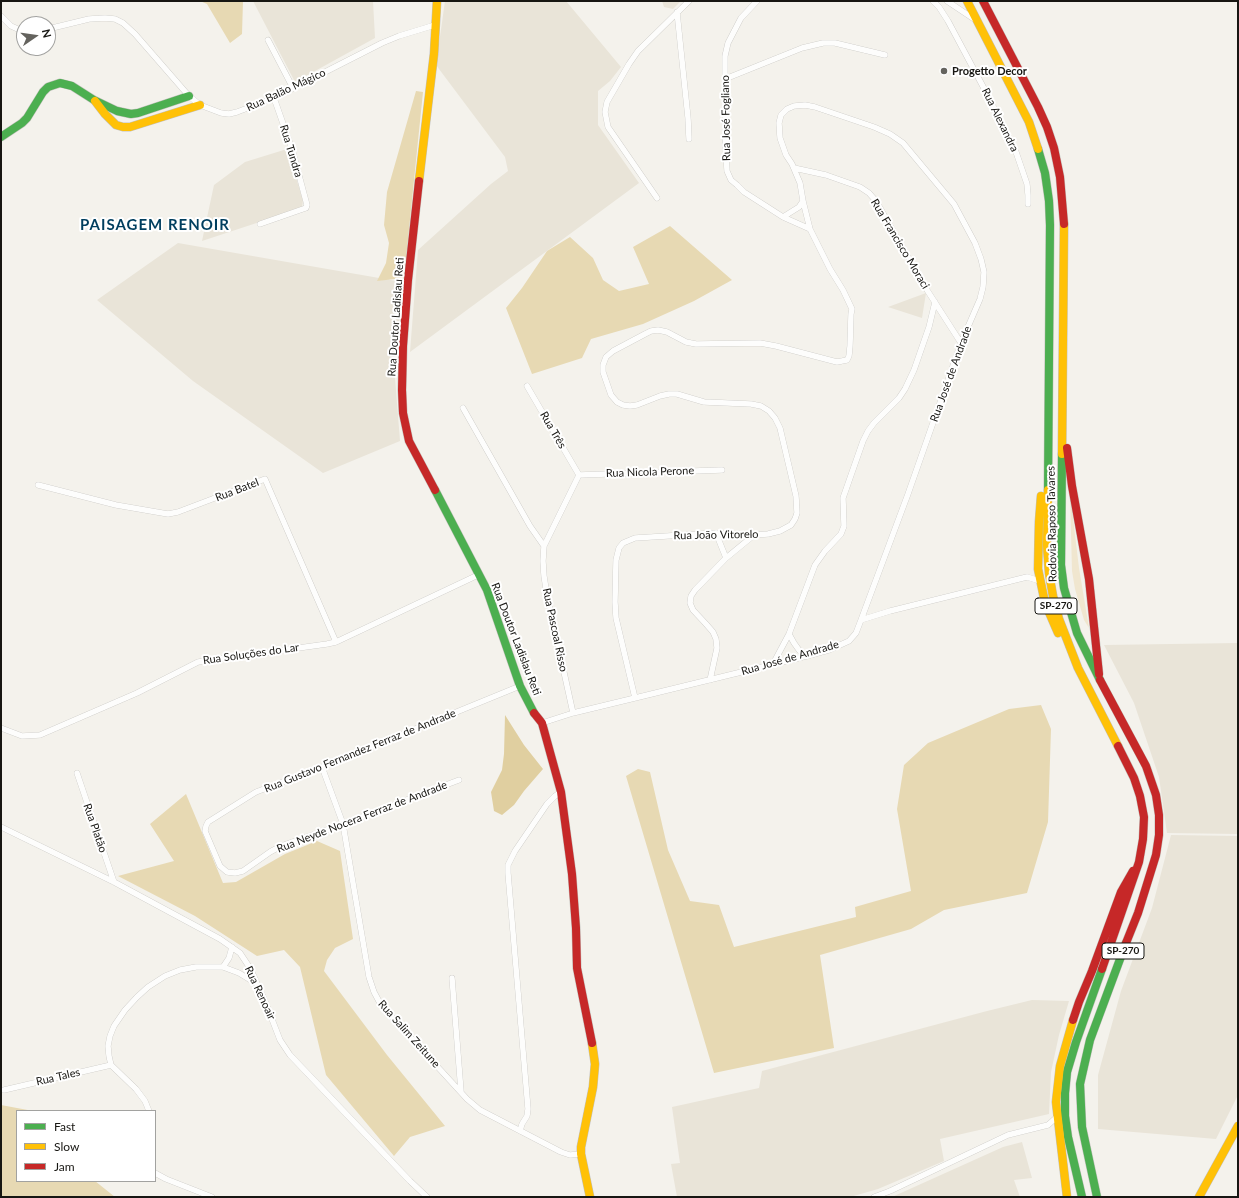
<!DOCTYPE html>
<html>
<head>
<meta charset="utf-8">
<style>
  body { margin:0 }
  #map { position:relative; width:1239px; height:1198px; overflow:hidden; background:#f4f2ec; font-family:Lato,sans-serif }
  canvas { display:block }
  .frame { position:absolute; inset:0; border:2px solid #171612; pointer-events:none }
  .legend { position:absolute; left:16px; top:1110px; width:140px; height:72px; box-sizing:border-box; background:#fff; border:1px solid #a2a2a0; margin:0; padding:5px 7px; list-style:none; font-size:12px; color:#171612 }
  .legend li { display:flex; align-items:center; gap:8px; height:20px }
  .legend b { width:20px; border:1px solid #a2a2a0 }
  .north { position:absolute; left:16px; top:16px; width:40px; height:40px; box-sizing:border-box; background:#fff; border:1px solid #a2a2a0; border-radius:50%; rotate:77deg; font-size:11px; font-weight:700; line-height:16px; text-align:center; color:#171612 }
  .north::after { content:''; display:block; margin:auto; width:14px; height:18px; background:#64635e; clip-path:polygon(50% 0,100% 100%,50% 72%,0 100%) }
</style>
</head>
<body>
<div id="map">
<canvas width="1239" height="1198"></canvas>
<div class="frame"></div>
<ul class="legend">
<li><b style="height:5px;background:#4caf50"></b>Fast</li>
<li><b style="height:5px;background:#ffc107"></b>Slow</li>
<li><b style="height:5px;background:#c62828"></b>Jam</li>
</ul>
<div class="north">N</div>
</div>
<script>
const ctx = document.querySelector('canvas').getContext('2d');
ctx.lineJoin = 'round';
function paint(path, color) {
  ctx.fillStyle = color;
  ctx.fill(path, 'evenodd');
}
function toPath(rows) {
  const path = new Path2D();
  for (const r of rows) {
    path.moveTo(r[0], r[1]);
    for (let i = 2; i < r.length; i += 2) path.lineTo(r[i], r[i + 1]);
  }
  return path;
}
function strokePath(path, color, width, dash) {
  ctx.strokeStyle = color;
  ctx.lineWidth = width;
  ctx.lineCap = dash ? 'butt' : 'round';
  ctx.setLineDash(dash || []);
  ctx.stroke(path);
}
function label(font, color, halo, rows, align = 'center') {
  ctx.font = font + ' Lato,sans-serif';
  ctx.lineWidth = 4;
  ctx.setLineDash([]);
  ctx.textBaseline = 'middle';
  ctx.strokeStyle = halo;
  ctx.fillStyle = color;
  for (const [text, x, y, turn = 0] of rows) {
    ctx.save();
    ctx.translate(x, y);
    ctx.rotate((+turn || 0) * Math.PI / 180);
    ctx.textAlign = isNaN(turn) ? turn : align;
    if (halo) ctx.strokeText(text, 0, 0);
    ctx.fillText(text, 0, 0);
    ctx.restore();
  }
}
const built = toPath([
  [253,1,373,1,375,38,295,82],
  [445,1,566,1,621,67,610,81,598,91,598,125,639,183,410,352,418,250,491,184,508,171,505,157,436,65],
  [662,1,681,1,673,9,664,7],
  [287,149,303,200,302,208,202,241,214,185,245,162],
  [178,243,402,282,395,378,400,441,323,473,193,381,97,300],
  [926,293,922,318,888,307],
  [1238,643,1238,834,1167,833,1159,777,1134,703,1104,645],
  [1171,835,1238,836,1238,1095,1216,1139,1098,1129,1098,1075,1121,991,1152,908],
  [1032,1000,1069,1001,1059,1035,1051,1072,1049,1114,940,1139,944,1161,878,1189,850,1197,677,1197,671,1164,680,1163,672,1107,759,1088,762,1071,987,1011],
  [1022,1142,1032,1178,1014,1180,1020,1197,892,1197,1003,1147]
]);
const green = toPath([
  [1070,493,1079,568,1089,628,1084,620,1075,589,1072,571]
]);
const forest = toPath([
  [200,1,243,1,242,34,230,43,207,4],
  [416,91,423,92,404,278,377,281,386,263,389,243,384,225,387,192],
  [670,226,732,280,694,301,643,324,591,339,582,358,532,374,506,308,522,288,547,251,570,237,593,258,603,280,619,291,649,284,633,247],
  [1041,705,1051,729,1048,822,1027,893,944,910,911,929,820,955,834,1048,714,1073,626,776,638,769,650,772,668,850,690,901,719,905,734,947,856,917,855,907,911,891,897,809,904,765,928,743,1009,709],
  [186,794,223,883,236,882,285,854,317,841,340,851,353,939,335,948,327,960,324,971,387,1055,445,1126,410,1137,394,1156,326,1075,300,967,284,950,257,956,195,916,118,876,174,861,150,824],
  [1,1105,33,1111,17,1111,17,1181,95,1181,115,1197,1,1197]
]);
const water = toPath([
  [505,715,524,745,543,769,524,791,514,805,502,815,494,811,491,792,502,770,504,754]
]);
const street = toPath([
  [757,1,741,18,728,43,725,56,725,135,727,171,731,180,737,185,744,192,783,217],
  [933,1,939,7,948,21,987,94,1016,152,1027,184,1028,195,1028,204],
  [947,1,974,19],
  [677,12,688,118,689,139],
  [1,16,11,26,20,30,24,31],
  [48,29,89,19,105,18,115,19,123,23,135,34,189,96,200,105,221,113,229,114,237,112,274,98,382,43,399,36,435,25],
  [268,40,293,88],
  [725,79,802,48,823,43,835,43,885,55],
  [794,168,826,175,860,187,869,193,876,201,927,290,961,343],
  [657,198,608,127,605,112,607,102,629,64,638,51,689,1],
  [803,201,799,207,783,217,810,229],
  [260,224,303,209,306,208,307,205,292,149,274,98],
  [527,386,579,475],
  [463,408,530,526,544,546,543,561,544,576,547,595,573,713],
  [579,475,722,470],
  [38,485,116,505,168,514,178,512,265,479,336,642],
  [716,533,726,558,754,535],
  [544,546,579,475],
  [861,620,890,611,1027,577,1040,581],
  [789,634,815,565,825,551,841,534,844,526,843,498,863,441,868,431,874,423,899,398,905,389,914,370,929,327,935,302],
  [773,664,789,634,794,643,799,650,807,656],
  [710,680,717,648,716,639,713,632,706,624,693,610,690,603,691,596,695,590,726,558],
  [542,723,573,713,635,698,807,656,829,650,849,641,856,633,861,620,908,494,961,343,980,299,983,287,984,272,981,259,975,243,954,204,903,143,890,134,874,127,815,107,805,105,794,106,787,109,781,115,779,123,780,138,786,155,792,164,800,183,803,201,810,229,830,269,843,290,852,309,851,314,850,346,849,356,847,360,837,362,776,346,760,343,696,344,686,342,667,332,658,330,651,331,645,334,613,351,606,357,603,365,603,372,611,395,617,402,623,405,630,406,637,405,660,396,669,394,677,394,704,402,751,404,761,406,769,411,775,418,780,428,796,496,797,513,795,519,791,525,780,531,768,534,754,535,716,533,635,538,623,543,619,548,616,560,615,602,616,618,635,698],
  [1,728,22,736,40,735,137,693,198,662,327,644,336,642,478,575],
  [322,767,343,824,369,977,374,992,381,1005,467,1099,480,1110,561,1152,570,1155,581,1154],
  [77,773,114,882],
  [459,780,343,824,281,846,270,852,243,871,235,873,227,872,220,866,205,831,206,826,208,822,256,792,322,767,520,686],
  [1,827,114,882,220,939,240,953,250,968,265,1001,280,1040,290,1055,410,1181,427,1197],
  [223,967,229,958,232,947],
  [452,978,461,1091],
  [4,1090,111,1065],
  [149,1111,145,1101,136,1089,111,1065,109,1056,108,1046,110,1036,114,1026,125,1010,137,997,148,987,165,976,180,970,196,967,223,967,239,973,257,984],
  [520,1131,522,1124,527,1116,528,1109,508,873,508,865,515,851,547,804,555,796,561,792],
  [155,1173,166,1179,212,1197],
  [874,1197,890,1191,1008,1135,1048,1125,1058,1116]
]);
const fast = toPath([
  [1,137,22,123,27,118,43,92,48,87,60,83,72,86,94,100,117,111,131,114,138,113,189,96],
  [1038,149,1045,173,1049,201,1050,225,1048,490],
  [1062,454,1061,565,1064,588,1077,633,1100,680],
  [435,490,487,590,520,686,534,713],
  [1082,1197,1068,1137,1065,1116,1065,1093,1067,1072,1076,1042,1102,969],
  [1097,1197,1082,1127,1080,1084,1090,1040,1126,943]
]);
const slow = toPath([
  [967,1,1029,122,1038,149],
  [95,101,105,114,116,125,123,127,130,127,200,105],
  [419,181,434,54,437,1],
  [1062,454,1064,224],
  [1048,490,1047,545,1049,573,1053,596,1059,619,1078,668,1118,746],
  [1041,496,1039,522,1038,569,1045,603,1058,633],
  [590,1197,581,1154,581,1147,593,1087,595,1064,592,1043],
  [1067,1197,1056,1102,1060,1066,1073,1020],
  [1199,1197,1238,1126]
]);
const jam = toPath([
  [983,1,1038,107,1047,127,1054,148,1060,177,1064,224],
  [419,181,408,280,403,346,402,390,403,413,409,441,435,490],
  [1067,448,1072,486,1089,579,1099,674],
  [1100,680,1146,766,1156,795,1159,815,1159,835,1156,855,1138,913,1126,943],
  [534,713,542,723,561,792,572,874,576,928,577,968,592,1043],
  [1102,969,1139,862,1143,839,1144,817,1140,796,1134,778,1118,746],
  [1073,1020,1079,1002,1092,971,1121,892,1133,871]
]);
const markers = [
  [944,71,4,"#64635e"]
];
const shields = [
  [1056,606,42],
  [1123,951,42]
];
const shieldNames = [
  ["SP-270",1056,606],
  ["SP-270",1123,951]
];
const poiNames = [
  ["Progetto Decor",952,71]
];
const streetNames = [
  ["Rua Balão Mágico",286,90,-25],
  ["Rua José Fogliano",726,118,-91],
  ["Rua Alexandra",1000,120,64],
  ["Rua Tundra",291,151,73],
  ["Rua Francisco Moraci",900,244,59],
  ["Rua Doutor Ladislau Reti",396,317,-86],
  ["Rua José de Andrade",951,374,-70],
  ["Rua Três",553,430,60],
  ["Rua Nicola Perone",650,472,-2],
  ["Rua Batel",237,490,-21],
  ["Rodovia Raposo Tavares",1052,524,-91],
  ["Rua João Vitorelo",716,535,-1],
  ["Rua Pascoal Risso",555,630,78],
  ["Rua Doutor Ladislau Reti",516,639,69],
  ["Rua Soluções do Lar",251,654,-8],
  ["Rua José de Andrade",790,658,-16],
  ["Rua Gustavo Fernandez Ferraz de Andrade",360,751,-22],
  ["Rua Neyde Nocera Ferraz de Andrade",362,817,-21],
  ["Rua Platão",95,828,71],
  ["Rua Renoair",260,993,65],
  ["Rua Salim Zeitune",409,1034,48],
  ["Rua Tales",58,1077,-13]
];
const districtNames = [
  ["PAISAGEM RENOIR",155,225]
];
paint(built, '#e9e4d8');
paint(green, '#f0e6cf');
paint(forest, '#e7d9b3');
paint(water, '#e0cfa0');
strokePath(street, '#c2c0bc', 6);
strokePath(fast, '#c2c0bc', 9);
strokePath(slow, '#c2c0bc', 9);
strokePath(jam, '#c2c0bc', 9);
strokePath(street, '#fdfdfc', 5.5);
strokePath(fast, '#4caf50', 8);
strokePath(slow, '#ffc107', 8);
strokePath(jam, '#c62828', 8);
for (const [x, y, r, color] of markers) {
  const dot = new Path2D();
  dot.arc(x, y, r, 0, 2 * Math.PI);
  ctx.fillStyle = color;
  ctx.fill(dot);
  strokePath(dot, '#fff', 1.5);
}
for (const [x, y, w] of shields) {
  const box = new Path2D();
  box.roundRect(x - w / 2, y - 8, w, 16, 3);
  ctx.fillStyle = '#fff';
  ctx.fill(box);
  strokePath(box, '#171612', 1);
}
label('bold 10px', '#171612', null, shieldNames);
label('bold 11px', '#171612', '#fff', poiNames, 'left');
label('11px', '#171612', '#fff', streetNames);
ctx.letterSpacing = '1px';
label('bold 15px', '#003e5e', '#fff', districtNames);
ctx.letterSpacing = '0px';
</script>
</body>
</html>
